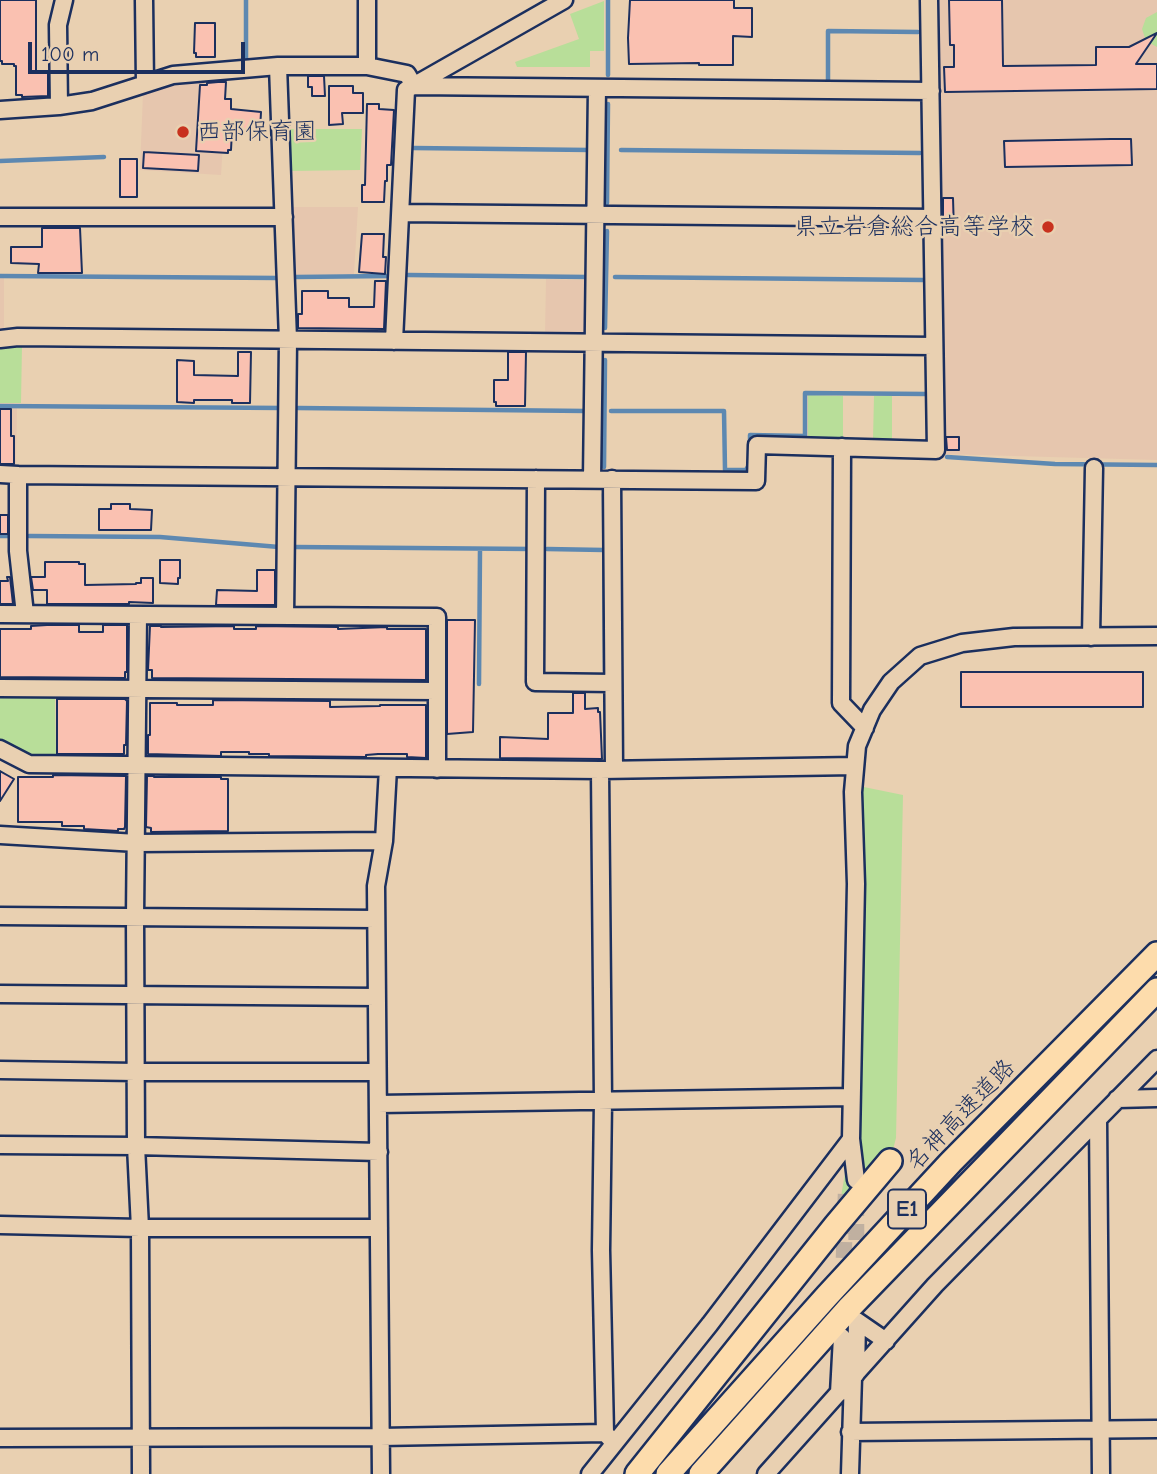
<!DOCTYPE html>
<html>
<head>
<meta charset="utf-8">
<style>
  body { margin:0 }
  #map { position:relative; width:1157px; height:1474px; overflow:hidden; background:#e9d0b1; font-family:"Comic Neue",sans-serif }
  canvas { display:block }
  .scale { position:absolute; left:28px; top:42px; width:217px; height:32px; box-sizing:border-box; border:4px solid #1b2f5e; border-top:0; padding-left:9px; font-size:21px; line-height:24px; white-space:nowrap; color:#1b2f5e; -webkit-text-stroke:5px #e9d0b1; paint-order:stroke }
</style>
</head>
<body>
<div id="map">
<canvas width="1157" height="1474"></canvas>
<div class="scale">100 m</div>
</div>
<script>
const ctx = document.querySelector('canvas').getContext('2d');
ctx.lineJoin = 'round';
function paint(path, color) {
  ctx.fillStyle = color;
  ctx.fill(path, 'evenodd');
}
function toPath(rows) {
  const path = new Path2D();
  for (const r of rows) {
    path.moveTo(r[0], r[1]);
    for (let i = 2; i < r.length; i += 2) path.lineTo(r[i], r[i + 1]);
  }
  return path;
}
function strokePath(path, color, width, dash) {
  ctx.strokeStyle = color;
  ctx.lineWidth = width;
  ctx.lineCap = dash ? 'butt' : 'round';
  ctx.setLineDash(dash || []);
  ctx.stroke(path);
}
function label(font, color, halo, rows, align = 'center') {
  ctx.font = font + ' "Comic Neue","Klee One",sans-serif';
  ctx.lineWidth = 5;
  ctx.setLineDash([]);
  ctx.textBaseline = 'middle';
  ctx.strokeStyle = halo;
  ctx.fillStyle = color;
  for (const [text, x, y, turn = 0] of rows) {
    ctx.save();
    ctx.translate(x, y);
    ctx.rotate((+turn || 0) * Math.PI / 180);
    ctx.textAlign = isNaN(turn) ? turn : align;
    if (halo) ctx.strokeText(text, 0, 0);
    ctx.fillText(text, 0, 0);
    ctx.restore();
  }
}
const built = toPath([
  [936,0,1157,0,1157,460,943,454],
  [227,80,221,175,140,170,143,93,168,83],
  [290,207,358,207,354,274,292,275],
  [0,278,4,278,4,332,0,332],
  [546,279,587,280,587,331,582,336,545,336],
  [0,408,17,408,16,469,0,469]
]);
const green = toPath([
  [604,1,604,51,590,51,590,67,517,67,515,62,579,39,570,14],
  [1157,12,1157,47,1146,41,1142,29,1146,18],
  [288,129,362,129,360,170,289,171],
  [22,345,21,403,0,403,0,347],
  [808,395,843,396,843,438,808,438],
  [874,396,892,396,892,441,873,439],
  [0,694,55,695,56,758,32,758,0,741],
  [854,785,903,795,896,1138,890,1161,836,1225,851,1139]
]);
const stream = toPath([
  [246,0,246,61],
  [608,75,608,0],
  [828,82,828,31,918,32],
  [413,148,590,150],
  [621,150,920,153],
  [0,161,104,157],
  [607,203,608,104],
  [408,275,587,277],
  [0,276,279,278],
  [295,277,390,276],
  [615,277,924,280],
  [605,328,607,231],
  [0,406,283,408],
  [298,408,586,411],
  [611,411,724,411,725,470,746,470,749,465],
  [750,446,750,435,805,436,805,393,927,394],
  [947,457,1055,464,1157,465],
  [604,467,605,360],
  [604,494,605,671],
  [0,536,12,536],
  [29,536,160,537,279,547],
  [295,547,532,549],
  [547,549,604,550],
  [479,684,480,549]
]);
const building = toPath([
  [0,0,36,0,36,71,48,71,48,96,22,97,22,95,16,95,16,66,14,66,14,64,2,64,2,61,0,61,0,0],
  [630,0,734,0,734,8,752,8,752,37,733,36,733,65,699,65,699,63,629,64,628,38,630,0],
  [949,0,1002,0,1003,66,1096,65,1096,47,1129,47,1157,33,1136,64,1157,64,1157,89,945,92,944,67,954,67,954,45,950,45,949,0],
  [195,23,215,23,215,57,196,57,196,53,194,53,195,23],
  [308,76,324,76,325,96,312,96,312,87,308,87,308,76],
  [218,82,226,82,225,99,231,99,231,109,261,112,260,131,232,130,231,150,228,150,228,153,196,151,200,85,207,85,207,83,218,82],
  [329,86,353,86,353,93,363,93,363,113,342,113,343,124,329,125,329,86],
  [367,104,379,104,379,109,394,110,391,165,387,165,387,181,385,181,384,202,362,202,362,185,365,185,367,104],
  [1111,139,1131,139,1132,165,1005,167,1004,141,1111,139],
  [144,152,199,155,198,171,143,168,144,152],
  [120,159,137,159,137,197,120,197,120,159],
  [943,198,953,198,954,232,943,232,943,198],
  [42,228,80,228,82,273,38,273,39,264,11,263,11,247,42,247,42,228],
  [362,234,384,234,383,257,386,257,385,274,359,272,362,234],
  [375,281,386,281,384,329,298,328,298,314,302,314,302,291,328,291,328,298,349,298,349,307,374,307,375,281],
  [238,352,251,352,250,403,232,403,232,400,194,400,194,403,177,402,177,360,194,361,194,375,238,376,238,352],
  [508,352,526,352,525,406,496,406,496,402,494,402,494,380,508,380,508,352],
  [0,409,11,409,11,436,14,436,14,464,0,464,0,409],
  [946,437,959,437,959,450,947,450,946,437],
  [111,504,130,504,130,509,152,510,151,530,99,530,99,509,111,509,111,504],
  [0,515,8,515,8,534,0,534,0,515],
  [160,560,180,560,180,578,178,578,178,584,160,583,160,560],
  [45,562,79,562,79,564,85,564,85,585,136,584,136,583,141,583,141,578,153,578,153,603,129,602,129,604,47,604,47,590,33,590,31,577,45,577,45,562],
  [257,570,275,570,275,605,216,605,217,590,257,591,257,570],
  [7,577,10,577,13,604,0,604,0,581,8,581,7,577],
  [447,620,475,620,473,732,447,734,447,620],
  [47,625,79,625,79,632,103,632,103,625,127,625,127,672,125,672,125,678,0,677,0,629,31,629,31,626,47,625],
  [150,626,161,626,161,627,234,626,234,629,256,629,256,626,338,627,338,629,387,627,387,629,426,629,426,680,152,678,152,670,148,670,150,626],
  [961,672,1143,672,1143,707,961,707,961,672],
  [573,693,585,693,585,709,598,708,598,712,600,712,602,759,500,758,500,737,548,739,548,713,573,713,573,693],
  [57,699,125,699,127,701,126,745,124,745,124,754,57,754,57,699],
  [213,700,330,701,330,707,380,706,380,705,426,705,426,758,407,757,407,754,378,754,366,755,366,757,269,756,269,754,249,754,249,752,221,752,221,756,148,754,148,735,150,735,150,703,177,703,177,705,213,705,213,700],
  [0,771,14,779,0,801,0,771],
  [53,775,126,776,125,827,124,829,118,829,118,831,84,829,84,826,62,826,62,822,18,822,18,777,53,777,53,775],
  [147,776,154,776,154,777,221,777,221,779,228,779,228,831,151,832,151,828,146,827,147,776]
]);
const minorTunnel = toPath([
  [856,1200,857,1303],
  [843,1282,846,1186]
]);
const minor = toPath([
  [144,0,145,84],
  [367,0,367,66],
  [278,66,288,340,285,616],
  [59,106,58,25,64,0],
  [0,110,59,106,92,101,173,75,278,66,367,66,407,74,414,86,931,91],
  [401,213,932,218],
  [0,217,284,217],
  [0,339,18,337,934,346],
  [394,341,406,90,564,0],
  [842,447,841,703,865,728],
  [0,474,18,475],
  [536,479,535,682,613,683],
  [592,479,597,88],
  [612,479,614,770],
  [0,614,437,617,437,769],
  [25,614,18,551,18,475,756,481,757,445,936,450,929,0],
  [138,615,135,917,136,1146,140,1228,141,1474],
  [1091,637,1094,468],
  [0,688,437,691],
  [0,749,29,764,600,770,855,766],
  [600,770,603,1101,601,1250,605,1433,614,1443],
  [0,835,137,843,384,841],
  [0,916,376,919],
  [0,994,377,997],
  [0,1070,136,1072,377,1072],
  [1117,1099,1157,1098],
  [378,1104,851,1097],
  [1098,1119,1101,1474],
  [0,1145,136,1146,379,1152],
  [856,1180,851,1139,856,884,853,792,857,746,872,710,891,682,920,656,962,643,1014,637,1157,636],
  [0,1225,140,1228,379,1228],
  [857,1321,886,1341],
  [856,1374,857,1321],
  [839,1393,842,1337],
  [850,1432,1157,1429],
  [0,1438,380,1437,605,1433],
  [381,1474,376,886,384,841,388,768],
  [590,1474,710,1324,851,1139],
  [766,1474,935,1285,1157,1059],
  [850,1474,853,1377]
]);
const highway = toPath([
  [637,1474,836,1225,890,1161],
  [668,1474,827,1296,951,1162,1157,954],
  [701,1474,850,1307,1157,990]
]);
const markers = [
  [183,132,7,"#c8321e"],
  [1048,227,7,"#c8321e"]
];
const shields = [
  [907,1209,38]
];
const shieldNames = [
  ["E1",907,1209]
];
const poiNames = [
  ["西部保育園",197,132],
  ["県立岩倉総合高等学校",1034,227,"right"]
];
const streetNames = [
  ["名神高速道路",961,1115,-46]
];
paint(built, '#e6c6ae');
paint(green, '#b8de99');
strokePath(stream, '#5d88b1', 4.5);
paint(building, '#fac1b1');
strokePath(building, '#1b2f5e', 2);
strokePath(minorTunnel, '#c0b0a0', 16, [16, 8]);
strokePath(minor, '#1b2f5e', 21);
strokePath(highway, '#1b2f5e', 28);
strokePath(minor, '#e9d0b1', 16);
strokePath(highway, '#fddcac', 23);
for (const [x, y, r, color] of markers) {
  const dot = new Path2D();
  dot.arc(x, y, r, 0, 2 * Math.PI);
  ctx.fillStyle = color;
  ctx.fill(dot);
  strokePath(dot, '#e9d0b1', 2.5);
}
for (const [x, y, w] of shields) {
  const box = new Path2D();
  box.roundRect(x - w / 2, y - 19.5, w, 39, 5);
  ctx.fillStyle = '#e9d0b1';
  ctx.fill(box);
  strokePath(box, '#1b2f5e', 2);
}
label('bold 23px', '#1b2f5e', null, shieldNames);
label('24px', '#1b2f5e', '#e9d0b1', poiNames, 'left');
label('24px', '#1b2f5e', '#e9d0b1', streetNames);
</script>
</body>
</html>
